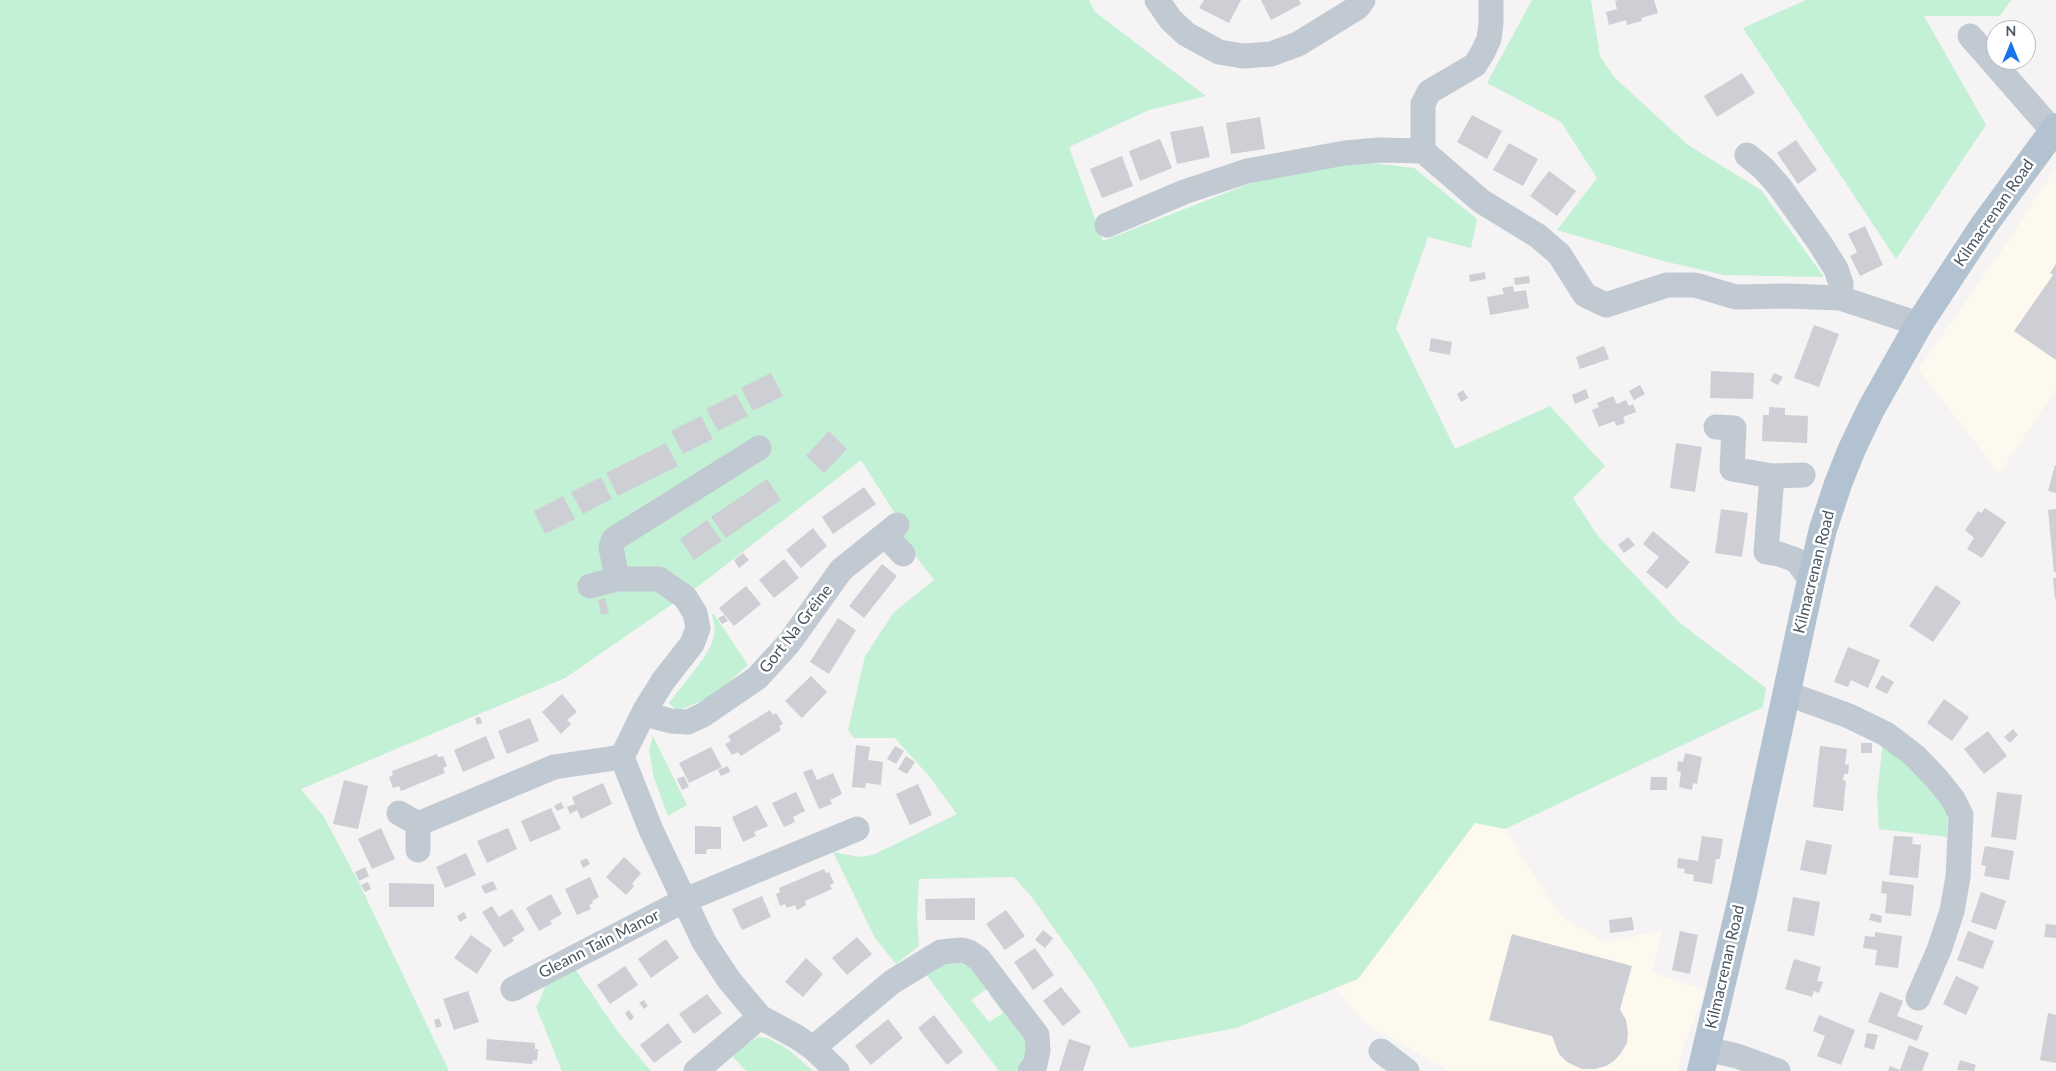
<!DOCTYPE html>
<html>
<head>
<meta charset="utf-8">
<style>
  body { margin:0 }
  #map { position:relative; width:2056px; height:1071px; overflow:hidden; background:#f5f3f3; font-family:Lato,sans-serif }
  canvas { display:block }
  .north { position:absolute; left:1986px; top:20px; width:50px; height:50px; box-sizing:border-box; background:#fff; border:1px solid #b7bbc0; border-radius:50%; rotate:0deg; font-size:14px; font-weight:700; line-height:20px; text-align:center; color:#4a5661 }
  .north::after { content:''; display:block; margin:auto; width:18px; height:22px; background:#1a73e8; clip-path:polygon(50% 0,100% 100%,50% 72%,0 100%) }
</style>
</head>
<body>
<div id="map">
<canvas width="2056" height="1071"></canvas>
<div class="north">N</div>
</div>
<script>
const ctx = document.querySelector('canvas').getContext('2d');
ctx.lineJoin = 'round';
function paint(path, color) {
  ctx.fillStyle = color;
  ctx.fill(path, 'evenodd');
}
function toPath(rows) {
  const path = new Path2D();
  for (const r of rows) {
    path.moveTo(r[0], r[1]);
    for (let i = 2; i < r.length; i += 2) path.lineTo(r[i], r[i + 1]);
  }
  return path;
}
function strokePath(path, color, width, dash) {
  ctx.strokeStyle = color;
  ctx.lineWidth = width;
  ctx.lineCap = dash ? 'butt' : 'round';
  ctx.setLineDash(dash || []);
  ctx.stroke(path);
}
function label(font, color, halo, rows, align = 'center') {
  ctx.font = font + ' Lato,sans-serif';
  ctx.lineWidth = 5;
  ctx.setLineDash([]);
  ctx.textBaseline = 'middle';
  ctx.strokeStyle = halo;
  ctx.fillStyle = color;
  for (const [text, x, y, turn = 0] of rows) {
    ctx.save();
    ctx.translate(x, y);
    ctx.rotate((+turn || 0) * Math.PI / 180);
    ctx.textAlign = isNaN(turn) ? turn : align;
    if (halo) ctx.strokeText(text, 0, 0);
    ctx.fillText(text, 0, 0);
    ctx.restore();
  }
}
const commercial = toPath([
  [2056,168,2056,390,1999,473,1918,369,2004,247],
  [1475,822,1505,829,1559,915,1604,942,1663,930,1651,972,1705,990,1683,1048,1677,1071,1449,1071,1365,1023,1335,988,1358,979]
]);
const green = toPath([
  [0,0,1089,0,1095,12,1206,96,1149,110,1069,147,1103,241,1256,181,1365,162,1414,168,1477,219,1471,248,1428,237,1396,328,1455,449,1550,406,1605,466,1573,498,1598,536,1680,623,1766,688,1763,707,1505,829,1475,823,1358,979,1236,1028,1130,1048,1094,985,1031,896,1014,877,919,879,917,918,919,946,896,964,875,938,833,852,860,857,873,855,957,814,928,775,895,738,854,738,848,730,865,656,894,612,934,580,900,536,901,523,861,460,700,585,565,678,301,789,324,817,359,883,449,1071,0,1071],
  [1532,0,1591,0,1600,56,1614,77,1688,145,1761,190,1824,277,1724,275,1663,261,1557,230,1597,178,1561,122,1487,83],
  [1806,0,2011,0,2000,16,1924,16,1986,125,1896,259,1743,28],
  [712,614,714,614,748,665,729,682,706,699,677,711,669,703,704,658,712,643,715,629],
  [653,736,687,805,668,816,654,778,649,749],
  [1883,742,1902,752,1948,812,1947,837,1879,829,1877,794],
  [958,955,990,987,971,1000,989,1022,1003,1013,989,994,993,991,1026,1039,1027,1051,1023,1063,1016,1071,999,1071,922,969],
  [575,969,618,1032,651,1071,562,1071,536,1007,539,1002,546,984],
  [758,1037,768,1038,789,1050,813,1071,746,1071,733,1057,736,1052]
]);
const building = toPath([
  [1204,0,1241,0,1229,23,1199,8],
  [1261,0,1299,0,1301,4,1271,20],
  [1620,0,1654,0,1658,13,1641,18,1642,21,1627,25,1626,20,1609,25,1606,12,1617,9,1615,1],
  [1742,73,1755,93,1717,117,1704,96],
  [1472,115,1502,131,1487,159,1457,142],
  [1260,117,1265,149,1231,154,1226,123],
  [1203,126,1210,157,1177,164,1170,132],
  [1160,139,1172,168,1140,181,1129,151],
  [1796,140,1817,170,1798,184,1777,153],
  [1509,143,1538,159,1523,186,1493,170],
  [1122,156,1133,186,1102,198,1090,169],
  [1549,171,1576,191,1557,216,1530,196],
  [1865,226,1883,265,1860,276,1850,256,1857,252,1848,234],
  [2056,264,2056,360,2014,331,2053,275,2050,273],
  [1485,272,1486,279,1470,282,1469,275],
  [1529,276,1530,283,1515,285,1514,278],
  [1513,286,1514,292,1526,290,1529,308,1490,315,1487,297,1504,294,1502,288],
  [1814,325,1839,334,1819,387,1794,378],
  [1431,338,1452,342,1450,355,1429,351],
  [1604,346,1609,359,1580,369,1576,357],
  [1711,371,1754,373,1753,399,1710,398],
  [771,373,783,396,753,411,741,388],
  [1774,373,1783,377,1778,385,1770,381],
  [1640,385,1645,394,1634,400,1629,391],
  [1586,389,1589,398,1575,404,1572,395],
  [1463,390,1468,398,1461,402,1457,394],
  [736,394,748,416,718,431,706,409],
  [1613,396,1617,404,1626,400,1629,406,1633,404,1636,412,1623,417,1625,423,1617,426,1614,421,1599,427,1592,410,1599,407,1597,403],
  [1769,407,1785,408,1785,415,1808,416,1807,443,1762,441,1763,415,1769,415],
  [701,416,713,439,683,454,671,431],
  [829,431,847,449,824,473,806,456],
  [666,443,678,466,618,496,606,473],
  [1676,443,1702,447,1695,492,1670,488],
  [2055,465,2056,465,2056,493,2048,491],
  [601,477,612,499,583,514,571,492],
  [767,479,781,500,726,538,711,517],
  [864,487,876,504,833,534,822,517],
  [563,496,575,519,545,534,534,511],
  [1985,508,2006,522,1982,558,1967,549,1974,538,1965,530,1978,511,1981,513],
  [1721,509,1748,513,1742,557,1715,553],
  [2056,509,2056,572,2054,573,2048,510],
  [707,520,722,541,694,560,680,539],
  [813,528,827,546,801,568,786,550],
  [1653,531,1690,562,1667,589,1646,572,1659,557,1643,544],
  [1628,537,1635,545,1624,553,1618,545],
  [743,553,749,560,739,568,734,560],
  [784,559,799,578,774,598,759,580],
  [882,564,897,576,864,618,849,606],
  [2053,578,2056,578,2056,599,2055,599],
  [1936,585,1961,602,1933,642,1909,626],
  [746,586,761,604,734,626,719,608],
  [605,598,609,613,601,615,598,600],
  [724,615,728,621,722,624,718,618],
  [838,618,856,630,829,674,810,662],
  [1848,647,1880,660,1868,688,1851,680,1848,687,1834,682],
  [1882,675,1894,682,1887,694,1875,688],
  [811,676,827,692,802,718,785,701],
  [562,694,577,712,567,720,571,724,561,734,542,712],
  [1944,699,1969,717,1952,741,1927,723],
  [770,710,773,715,776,713,783,724,779,726,781,730,741,756,738,752,732,755,725,744,731,741,728,736],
  [480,717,482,723,477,725,475,718],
  [530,718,539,741,507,754,498,731],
  [2013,729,2018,735,2010,743,2004,737],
  [1988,731,2007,756,1984,774,1964,749],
  [486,736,495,758,463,772,454,750],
  [1861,743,1872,743,1872,753,1861,753],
  [856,745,870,747,868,760,883,762,881,785,866,783,865,788,852,787],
  [895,746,904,751,896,764,887,759],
  [1820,746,1847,749,1845,764,1849,765,1848,774,1844,774,1843,780,1846,781,1843,811,1813,807],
  [711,747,722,767,689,783,679,763],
  [1685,753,1702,757,1697,784,1693,783,1692,790,1679,787,1681,772,1677,771,1678,761,1683,762],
  [437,754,438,757,443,756,447,766,443,768,445,773,401,791,399,786,393,788,389,777,393,775,392,771],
  [906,756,915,762,907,774,898,769],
  [728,766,730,772,721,776,718,770],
  [812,769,817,780,833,773,842,794,830,800,832,804,819,809,803,772],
  [684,776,689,787,682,790,677,779],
  [1651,777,1667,777,1667,790,1650,790],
  [344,780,368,786,358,829,333,824],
  [603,783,612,804,581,819,577,810,570,814,567,807,575,804,572,797],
  [918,784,932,815,910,825,896,794],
  [796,792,805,811,793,817,795,822,784,827,772,803],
  [1997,792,2022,795,2016,840,1991,837],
  [561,802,564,808,557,811,554,806],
  [757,805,768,826,754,832,756,836,743,842,732,817],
  [551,808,561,829,530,842,521,821],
  [695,826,721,827,721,849,707,849,706,854,695,854],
  [381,828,395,859,372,869,358,839],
  [508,828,517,849,487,863,477,841],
  [1702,836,1723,839,1720,859,1716,859,1712,884,1693,881,1694,875,1684,873,1685,869,1677,868,1678,858,1698,861],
  [1894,836,1913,837,1912,844,1921,845,1918,878,1889,875],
  [1806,840,1832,845,1826,875,1800,870],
  [1985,846,2014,851,2009,880,1984,876,1986,866,1981,865],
  [466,853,476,875,445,888,436,867],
  [624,857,641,873,632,884,634,886,626,895,606,877],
  [587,858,590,864,583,868,580,861],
  [365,867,369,876,359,881,355,872],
  [824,869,826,873,829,872,834,883,830,885,832,889,805,901,806,905,797,910,795,905,787,908,785,904,780,906,776,894,780,892,779,888],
  [590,877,599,897,592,901,593,903,589,905,591,909,577,915,565,889],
  [493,881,497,889,485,894,481,886],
  [1882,881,1914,885,1911,916,1885,913,1887,894,1881,893],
  [368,882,371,889,365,892,361,885],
  [389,883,434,884,434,907,389,907],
  [1981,892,2006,901,1996,930,1971,922],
  [551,894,562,914,550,921,552,924,539,931,526,908],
  [762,896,771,917,742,930,732,909],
  [1793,897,1820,902,1814,936,1787,931],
  [975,898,975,920,926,920,925,899],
  [492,906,499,917,512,909,525,930,512,938,514,941,504,947,482,912],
  [1006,910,1025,936,1005,950,986,924],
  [464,912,467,918,460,922,457,916],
  [1871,913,1882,916,1881,923,1869,920],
  [1632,917,1634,930,1610,933,1609,920],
  [2046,924,2056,925,2056,938,2044,937],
  [1043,930,1053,938,1045,948,1035,940],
  [1680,931,1698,935,1690,974,1672,970],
  [1968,931,1994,941,1983,969,1957,960],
  [1875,932,1902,936,1898,968,1875,965,1877,950,1863,948,1865,936,1875,937],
  [1512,934,1632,966,1620,1009,1626,1020,1628,1032,1627,1043,1621,1053,1614,1061,1606,1066,1595,1069,1582,1069,1567,1062,1559,1054,1552,1036,1489,1020],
  [471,935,492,950,477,974,454,958],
  [857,937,872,954,847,975,832,958],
  [666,939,679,958,651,978,638,959],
  [1035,948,1054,975,1033,990,1014,962],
  [806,958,823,974,803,997,785,982],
  [1794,959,1821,967,1817,981,1823,982,1819,993,1814,991,1812,997,1785,989],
  [625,966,638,985,610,1004,597,985],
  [1956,976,1979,987,1966,1015,1943,1004],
  [1061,987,1081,1012,1063,1026,1043,1001],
  [468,991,479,1022,454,1030,443,999],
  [1880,992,1903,1001,1897,1016,1923,1026,1917,1041,1868,1022],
  [707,994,722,1013,694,1034,679,1014],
  [644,1000,648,1006,644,1009,639,1003],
  [629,1010,634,1017,630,1021,625,1013],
  [2048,1013,2056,1015,2056,1063,2040,1060],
  [934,1015,963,1052,947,1065,918,1028],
  [1819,1015,1855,1030,1841,1065,1817,1056,1825,1036,1813,1031],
  [439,1018,442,1026,436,1028,434,1020],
  [888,1019,903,1038,871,1065,855,1046],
  [668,1023,682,1042,654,1063,640,1045],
  [1867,1033,1878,1035,1874,1050,1864,1047],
  [487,1039,535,1043,535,1049,538,1049,537,1061,533,1060,532,1064,486,1060],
  [1069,1039,1091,1046,1083,1071,1059,1071],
  [1909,1045,1929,1053,1922,1071,1888,1071,1890,1066,1900,1070],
  [1960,1060,1976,1065,1974,1071,1957,1070]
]);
const minor = toPath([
  [1157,0,1171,20,1186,34,1219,52,1243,56,1271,54,1298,44,1358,7,1363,0],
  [1970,36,2053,131],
  [1423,151,1481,201,1538,236,1559,254,1585,295,1606,305,1667,285,1695,285,1736,297,1787,296,1840,298,1919,324],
  [1747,155,1763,168,1779,186,1819,242,1836,269,1841,284,1840,298],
  [1107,225,1184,192,1247,171,1345,153,1379,150,1423,151,1423,104,1429,92,1475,65,1483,52,1489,39,1491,23,1491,0],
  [1716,427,1734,428,1732,469,1772,476,1766,552,1779,554,1796,560,1811,580],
  [1772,476,1803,475],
  [885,535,903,554],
  [617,579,611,547,614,539,759,448],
  [590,586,617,579,659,579,685,597,695,613,698,628,692,644,663,681,645,710,622,757,651,830,704,942,729,980,760,1017,797,1037,813,1048,837,1071],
  [1786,693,1849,716,1886,734,1915,756,1937,779,1953,799,1961,815,1958,877,1952,911,1939,950,1918,998],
  [645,710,656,717,671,721,688,722,703,715,757,678,789,643,841,570,897,525],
  [399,813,418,824,554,767,622,757],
  [418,850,418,824],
  [513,989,685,900,857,829],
  [813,1048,892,982,941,952,962,950,969,952,979,959,1037,1035,1038,1051,1035,1065,1030,1071],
  [1706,1049,1737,1056,1778,1071],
  [1381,1051,1407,1071],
  [696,1071,760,1017]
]);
const major = toPath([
  [1701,1071,1743,894,1811,580,1823,529,1838,484,1851,451,1871,409,1919,324,1984,225,2056,127]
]);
const streetNames = [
  ["Kilmacrenan Road",1994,213,-55],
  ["Kilmacrenan Road",1814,572,-76],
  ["Gort Na Gréine",796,629,-52],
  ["Gleann Tain Manor",599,944,-27],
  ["Kilmacrenan Road",1725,967,-77]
];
paint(commercial, '#fdf9ef');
paint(green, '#c3f1d5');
paint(building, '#cdcfd5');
strokePath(minor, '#c1cad2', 25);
strokePath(major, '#b3c2d1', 28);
label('16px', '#4a5661', '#fff', streetNames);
</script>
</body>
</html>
